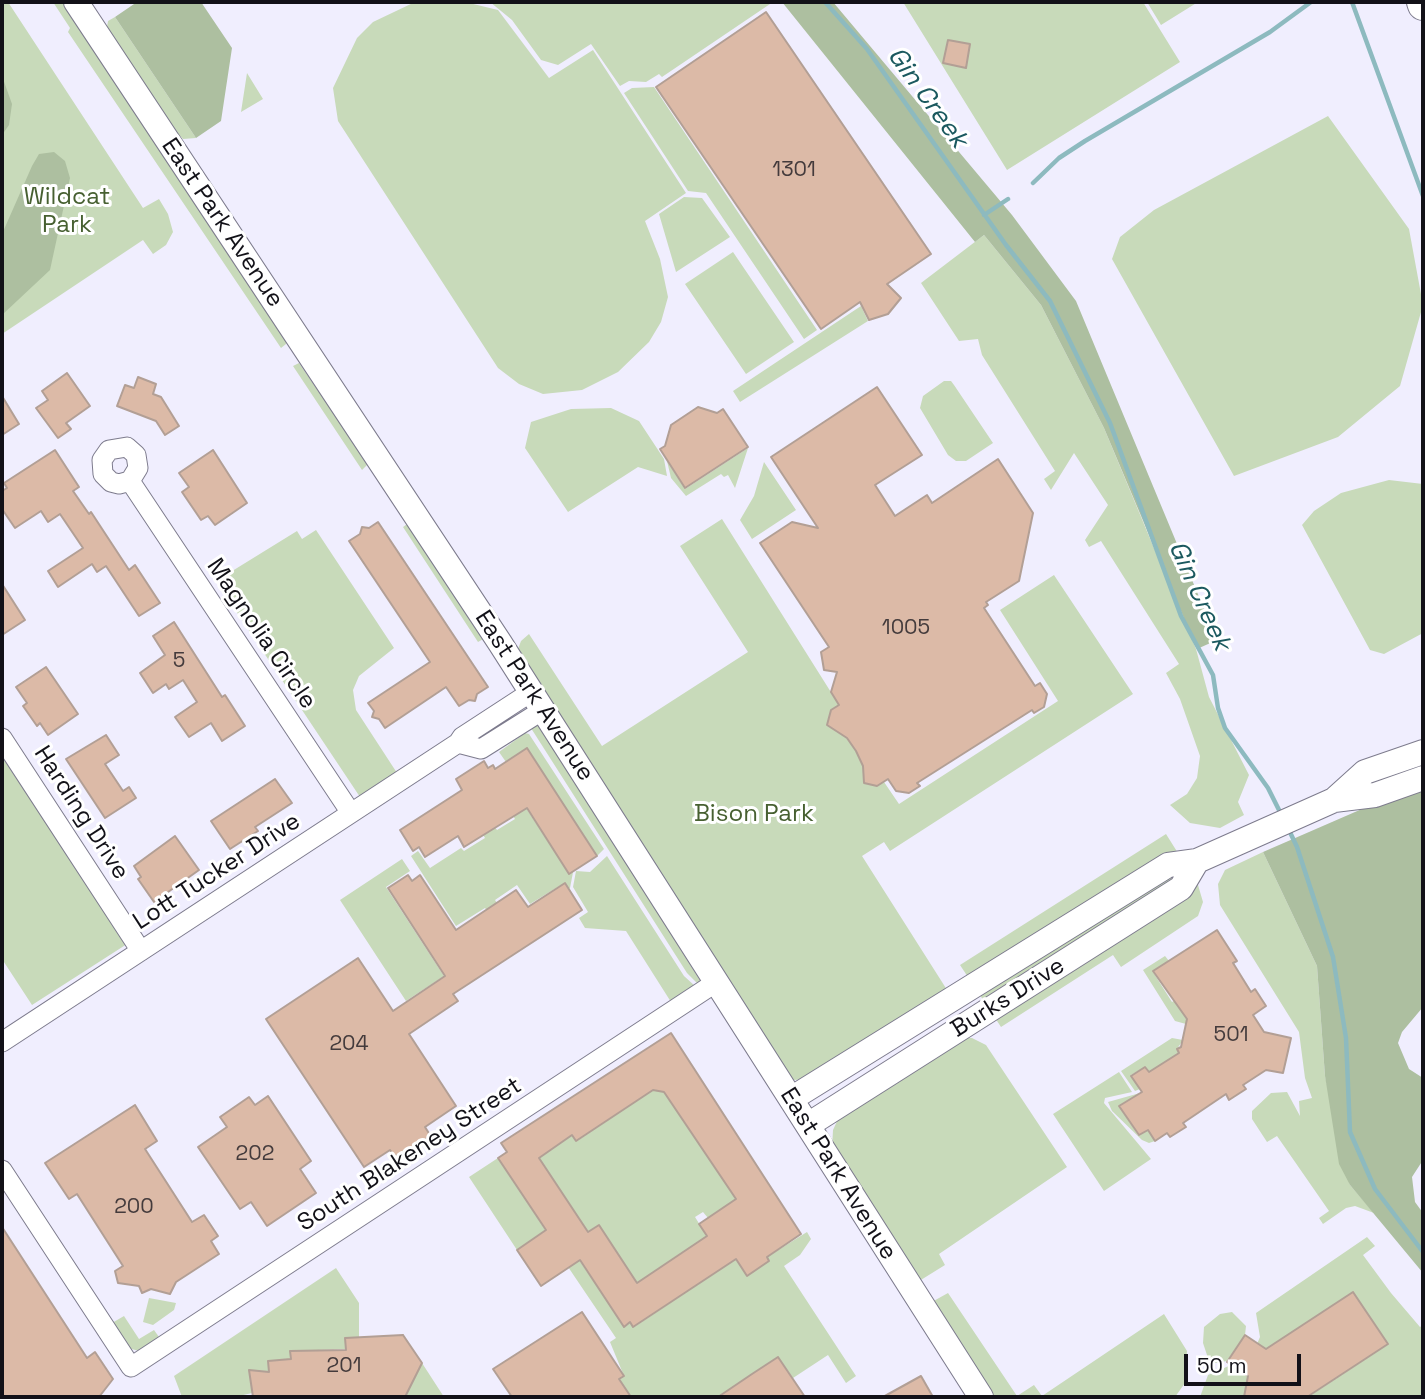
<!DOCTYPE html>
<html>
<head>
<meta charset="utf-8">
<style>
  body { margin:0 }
  #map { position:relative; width:1425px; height:1399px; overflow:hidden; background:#f0eefe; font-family:"Space Grotesk",sans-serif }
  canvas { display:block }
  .frame { position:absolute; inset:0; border:4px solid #121118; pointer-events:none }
  .scale { position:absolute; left:1184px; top:1354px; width:117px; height:32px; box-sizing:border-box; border:4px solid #121118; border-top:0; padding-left:9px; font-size:21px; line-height:24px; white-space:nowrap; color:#121118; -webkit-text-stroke:5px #fff; paint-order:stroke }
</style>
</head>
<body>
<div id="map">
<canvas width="1425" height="1399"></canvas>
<div class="frame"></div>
<div class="scale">50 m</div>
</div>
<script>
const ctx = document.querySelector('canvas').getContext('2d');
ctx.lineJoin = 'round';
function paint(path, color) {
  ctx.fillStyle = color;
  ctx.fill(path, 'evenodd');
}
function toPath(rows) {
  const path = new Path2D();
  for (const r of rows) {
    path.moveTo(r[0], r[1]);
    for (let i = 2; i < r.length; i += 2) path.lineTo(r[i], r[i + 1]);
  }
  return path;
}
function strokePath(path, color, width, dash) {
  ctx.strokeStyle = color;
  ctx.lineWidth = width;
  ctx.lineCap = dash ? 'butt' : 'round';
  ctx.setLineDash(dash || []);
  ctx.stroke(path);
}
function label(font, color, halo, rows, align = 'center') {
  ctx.font = font + ' "Space Grotesk",sans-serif';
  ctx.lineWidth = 6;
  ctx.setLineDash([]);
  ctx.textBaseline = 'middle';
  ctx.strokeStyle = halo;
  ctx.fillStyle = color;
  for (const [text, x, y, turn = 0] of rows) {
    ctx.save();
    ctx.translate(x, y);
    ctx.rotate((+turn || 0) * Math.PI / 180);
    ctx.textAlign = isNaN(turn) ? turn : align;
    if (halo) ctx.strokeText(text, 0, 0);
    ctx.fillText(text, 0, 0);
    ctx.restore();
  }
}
const green = toPath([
  [2,2,8,2,143,208,159,199,168,214,173,232,166,245,153,254,143,240,2,334],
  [53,2,65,2,286,336,286,344,281,348,68,32,70,28],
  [415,2,465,2,498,10,549,78,593,50,686,193,645,221,660,259,668,297,661,322,649,342,618,372,582,390,543,394,519,384,498,368,338,121,333,88,357,38,373,22],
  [490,2,773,2,662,77,659,74,646,82,629,81,620,86,591,44,558,65,541,60,512,20],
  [903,2,1143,2,1180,62,1007,170],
  [1147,2,1198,2,1161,25],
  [115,17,196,138,183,139,174,130,107,27,108,21],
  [247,73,263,99,241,112],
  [654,87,817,330,804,339,706,193,688,191,624,93,632,88],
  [1328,116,1409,229,1423,305,1400,386,1338,437,1234,476,1112,259,1120,237,1154,210],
  [684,197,702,198,730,237,676,272,659,214],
  [984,235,1041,305,1104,428,1196,649,1209,697,1249,775,1238,802,1244,815,1220,828,1190,823,1170,805,1187,794,1197,778,1200,756,1180,699,1166,673,1179,664,1101,541,1089,547,1085,540,1108,505,1074,453,1051,490,1044,479,1055,471,982,355,978,339,959,341,921,283],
  [733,252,794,342,746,374,685,284],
  [861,306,868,321,740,402,733,391],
  [299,363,368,464,362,470,293,366],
  [944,381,951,381,954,385,993,443,966,461,956,461,948,455,920,408,923,396],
  [611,408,639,421,664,459,667,476,638,467,568,512,525,448,531,422,571,409],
  [748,448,735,488,728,475,724,477,721,474,686,496,671,478,667,461,685,489],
  [764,462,796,510,752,539,740,520,754,496],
  [1389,480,1423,484,1423,633,1384,654,1370,650,1302,525,1314,511,1341,493],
  [722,519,839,705,831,710,827,725,847,738,856,751,863,766,864,783,876,786,884,782,899,804,1058,701,1000,610,1054,575,1133,694,890,851,884,842,862,856,949,993,808,1079,794,1080,784,1074,518,649,521,641,529,634,602,746,748,652,680,546],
  [410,522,485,638,478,642,403,527],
  [316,530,394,648,359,676,353,690,356,710,399,776,362,800,216,581,297,531,302,539],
  [529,725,536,725,543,729,701,982,698,984,687,973],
  [525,733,529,734,604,849,597,856,527,749,506,762,499,752],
  [2,757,127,944,32,1005,2,959],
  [519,797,565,868,575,862,570,888,565,892,561,885,530,904,517,885,495,900,505,916,495,922,485,908,456,926,411,856,418,851,430,868,461,848,464,851,485,838,478,826,489,819,497,830,515,819,506,805],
  [1166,834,1198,885,1203,902,1198,916,1121,967,1113,955,1001,1027,960,965],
  [1263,852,1317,966,1325,1076,1350,1185,1374,1213,1355,1206,1346,1208,1323,1224,1319,1218,1329,1211,1277,1136,1267,1142,1252,1119,1252,1111,1271,1093,1287,1092,1300,1116,1299,1101,1312,1098,1305,1078,1299,1032,1220,905,1218,884,1225,870],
  [607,856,684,976,695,986,671,1002,626,931,585,928,579,918,588,912,573,887,576,871,590,872],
  [402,859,410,871,386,887,444,976,406,1001,340,900],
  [1165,956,1169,961,1153,972,1172,1002,1177,999,1186,1014,1186,1024,1175,1021,1143,970],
  [964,1038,972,1038,986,1045,1067,1167,939,1254,945,1265,916,1283,832,1149,833,1130,839,1117],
  [1172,1038,1183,1040,1177,1049,1179,1053,1149,1072,1145,1067,1131,1075,1140,1089,1135,1091,1121,1071],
  [1119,1072,1132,1092,1105,1098,1104,1103,1151,1159,1104,1191,1053,1114],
  [660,1085,736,1199,708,1218,703,1212,695,1217,707,1236,637,1283,599,1226,588,1232,539,1158,570,1131,577,1141],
  [1140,1093,1119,1106,1138,1135,1148,1130,1155,1141,1149,1143,1142,1140,1112,1111,1108,1102],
  [498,1158,552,1240,544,1245,537,1236,517,1250,469,1177],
  [807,1232,811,1239,800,1255,784,1266,856,1376,846,1383,828,1355,793,1378,778,1357,718,1397,631,1397,619,1379,624,1376,610,1342,616,1338,560,1255,571,1248,624,1326,630,1322,634,1327,736,1259,747,1276,769,1261,767,1257],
  [1367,1237,1375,1246,1363,1255,1391,1293,1420,1327,1423,1325,1423,1397,1308,1397,1387,1345,1353,1292,1266,1349,1257,1344,1260,1337,1256,1313],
  [336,1268,359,1303,359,1337,345,1338,346,1349,291,1351,291,1359,268,1361,269,1372,249,1370,252,1393,235,1397,182,1397,174,1376],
  [948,1293,1017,1396,1034,1385,1042,1396,1164,1314,1187,1351,1185,1383,1175,1397,990,1397,930,1303],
  [149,1298,176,1303,174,1310,153,1325,143,1322],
  [1232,1312,1246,1326,1245,1335,1227,1361,1215,1363,1208,1358,1203,1343,1204,1327,1220,1314],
  [124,1316,139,1339,154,1330,159,1337,139,1351,128,1348,112,1323],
  [422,1363,444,1397,405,1397],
  [1231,1365,1248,1376,1244,1397,1200,1397,1208,1375]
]);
const forest = toPath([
  [137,2,201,2,232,48,221,121,196,138,115,17],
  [782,2,833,2,1012,215,1076,301,1217,640,1197,649,1104,428,1041,305,984,235,975,242],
  [2,76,12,104,9,125,2,135],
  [54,152,65,161,70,178,50,270,2,315,2,234,32,166,39,154],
  [1423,787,1423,1007,1402,1032,1398,1043,1409,1069,1423,1078,1423,1160,1412,1177,1415,1202,1423,1213,1423,1273,1350,1185,1339,1164,1325,1076,1317,966,1263,852,1378,802]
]);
const stream = toPath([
  [825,2,867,49,1006,245,1050,301,1110,423,1181,616,1213,675,1218,708,1225,728,1268,788,1281,814],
  [1352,2,1423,196],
  [1033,183,1059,158,1085,141,1270,32,1311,2],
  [984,215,1008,199],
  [1288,828,1297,847,1333,957,1346,1038,1350,1132,1375,1189,1423,1252]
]);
const building = toPath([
  [766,12,931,254,887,284,901,298,888,314,869,320,860,302,821,329,656,87,766,12],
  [948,40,970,44,966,68,943,63,948,40],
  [67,373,90,406,66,423,71,429,58,438,36,408,48,400,42,391,67,373],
  [138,377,156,384,153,394,161,397,179,426,165,435,156,421,117,406,125,385,134,388,138,377],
  [877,387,922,455,875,485,895,516,927,495,932,503,998,459,1033,513,1019,581,986,602,988,605,984,608,1035,686,1040,683,1047,694,1044,707,1034,713,1032,710,917,783,920,786,909,793,896,791,888,779,877,786,864,783,863,766,856,751,847,738,827,725,831,710,839,705,831,692,837,672,824,670,821,652,829,647,760,543,792,522,818,528,771,457,877,387],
  [2,396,19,424,2,435,2,396],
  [698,407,717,413,723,409,748,447,685,488,660,449,665,446,671,425,698,407],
  [55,450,79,487,73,491,89,514,91,512,129,570,135,565,160,603,139,616,106,566,97,572,92,564,58,587,48,571,83,548,60,514,48,522,41,511,15,528,2,509,2,491,7,488,4,483,55,450],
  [213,450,247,503,215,525,208,516,201,520,182,492,189,487,179,473,213,450],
  [378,522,488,687,477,694,475,701,469,700,459,706,446,687,385,728,379,719,372,717,374,711,368,703,430,662,349,541,360,534,362,527,369,528,378,522],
  [2,584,25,620,2,635,2,584],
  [174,622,222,697,225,695,245,726,222,741,211,723,189,737,175,717,197,702,183,680,169,689,166,684,153,693,140,673,165,655,153,636,174,622],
  [46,667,78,714,48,735,40,723,37,726,23,706,27,703,16,687,46,667],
  [106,735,119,755,105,764,123,791,129,787,136,798,105,818,66,759,106,735],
  [527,748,597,856,569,874,527,808,464,847,458,836,425,857,419,847,413,851,400,830,462,790,456,779,484,761,488,768,493,765,495,769,527,748],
  [275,779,292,803,255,827,258,831,230,849,211,821,275,779],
  [175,836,199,870,154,902,138,879,141,877,134,866,175,836],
  [408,875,412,881,420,875,456,930,516,890,528,907,565,883,582,910,453,994,458,1001,409,1034,456,1106,425,1127,430,1135,415,1150,394,1156,390,1150,364,1167,266,1019,358,958,393,1011,445,976,388,888,408,875],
  [1217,930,1237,961,1233,963,1251,992,1255,989,1266,1006,1253,1015,1264,1032,1291,1038,1283,1073,1266,1070,1243,1085,1246,1089,1229,1100,1226,1094,1183,1123,1186,1127,1170,1137,1167,1133,1155,1141,1148,1130,1139,1135,1119,1106,1142,1092,1131,1076,1145,1067,1149,1072,1179,1053,1177,1049,1181,1047,1187,1019,1153,971,1217,930],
  [671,1033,801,1234,767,1257,769,1261,747,1276,736,1259,633,1327,630,1322,624,1327,580,1260,541,1286,517,1250,546,1230,498,1158,507,1152,501,1143,671,1033],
  [653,1090,664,1092,736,1199,699,1224,707,1236,637,1283,599,1225,588,1232,539,1158,572,1135,576,1141,653,1090],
  [268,1096,311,1161,300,1169,316,1193,267,1226,251,1202,240,1209,198,1147,227,1127,220,1117,249,1097,255,1105,268,1096],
  [135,1105,157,1141,145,1149,192,1222,204,1215,218,1236,211,1241,219,1254,176,1282,170,1294,151,1289,142,1293,139,1286,118,1283,115,1271,123,1266,77,1194,69,1199,45,1163,135,1105],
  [2,1227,87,1358,95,1352,113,1379,99,1397,2,1397,2,1227],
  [1353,1292,1388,1344,1307,1397,1244,1397,1248,1376,1227,1362,1245,1335,1266,1349,1353,1292],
  [582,1312,624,1376,619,1379,631,1397,512,1397,493,1369,582,1312],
  [403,1335,422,1363,405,1397,253,1397,249,1370,269,1372,268,1361,291,1359,290,1351,346,1350,345,1338,403,1335],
  [778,1357,805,1397,718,1397,752,1374,778,1357],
  [921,1376,933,1397,883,1397,921,1376]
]);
const minor = toPath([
  [130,481,138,468,136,455,127,447,109,450,102,460,103,474,111,482,119,484,130,481,351,813],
  [2,738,141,951],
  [458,743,481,749,543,710],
  [2,1042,458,743,462,737,531,692],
  [2,1170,131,1367,715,983]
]);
const tertiary = toPath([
  [76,2,500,643,981,1397],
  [1334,800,1375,795,1423,778],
  [791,1099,1168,865,1197,861,1334,800,1365,772,1423,752],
  [808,1125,1181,888,1197,861]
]);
const primary = toPath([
  [1422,2,1423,5]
]);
const numberNames = [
  ["1301",794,170],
  ["1005",906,628],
  ["5",179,661],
  ["501",1231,1035],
  ["204",349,1044],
  ["202",255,1154],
  ["200",134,1207],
  ["201",344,1366]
];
const parkNames = [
  ["Wildcat",67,197],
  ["Park",67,225],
  ["Bison Park",754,814]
];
const streetNames = [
  ["East Park Avenue",222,223,56],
  ["Magnolia Circle",261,634,56],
  ["East Park Avenue",534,696,57],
  ["Harding Drive",81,813,57],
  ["Lott Tucker Drive",217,872,-33],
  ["Burks Drive",1008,998,-32],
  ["South Blakeney Street",410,1155,-33],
  ["East Park Avenue",838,1174,58]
];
const waterNames = [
  ["Gin Creek",927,98,54],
  ["Gin Creek",1199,596,66]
];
paint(green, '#c8daba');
paint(forest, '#adbfa0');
strokePath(stream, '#8dbabf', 4.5);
paint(building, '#dcbaa7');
strokePath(building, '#b29f95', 2);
strokePath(minor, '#7d7b8d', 21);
strokePath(tertiary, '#7d7b8d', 26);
strokePath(primary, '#7d7b8d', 32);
strokePath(minor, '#fff', 19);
strokePath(tertiary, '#fff', 24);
strokePath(primary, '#fff', 30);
label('21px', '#443b3c', null, numberNames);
label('24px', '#476031', '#fff', parkNames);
label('24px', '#121118', '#fff', streetNames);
label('italic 26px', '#1b595f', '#fff', waterNames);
</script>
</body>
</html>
